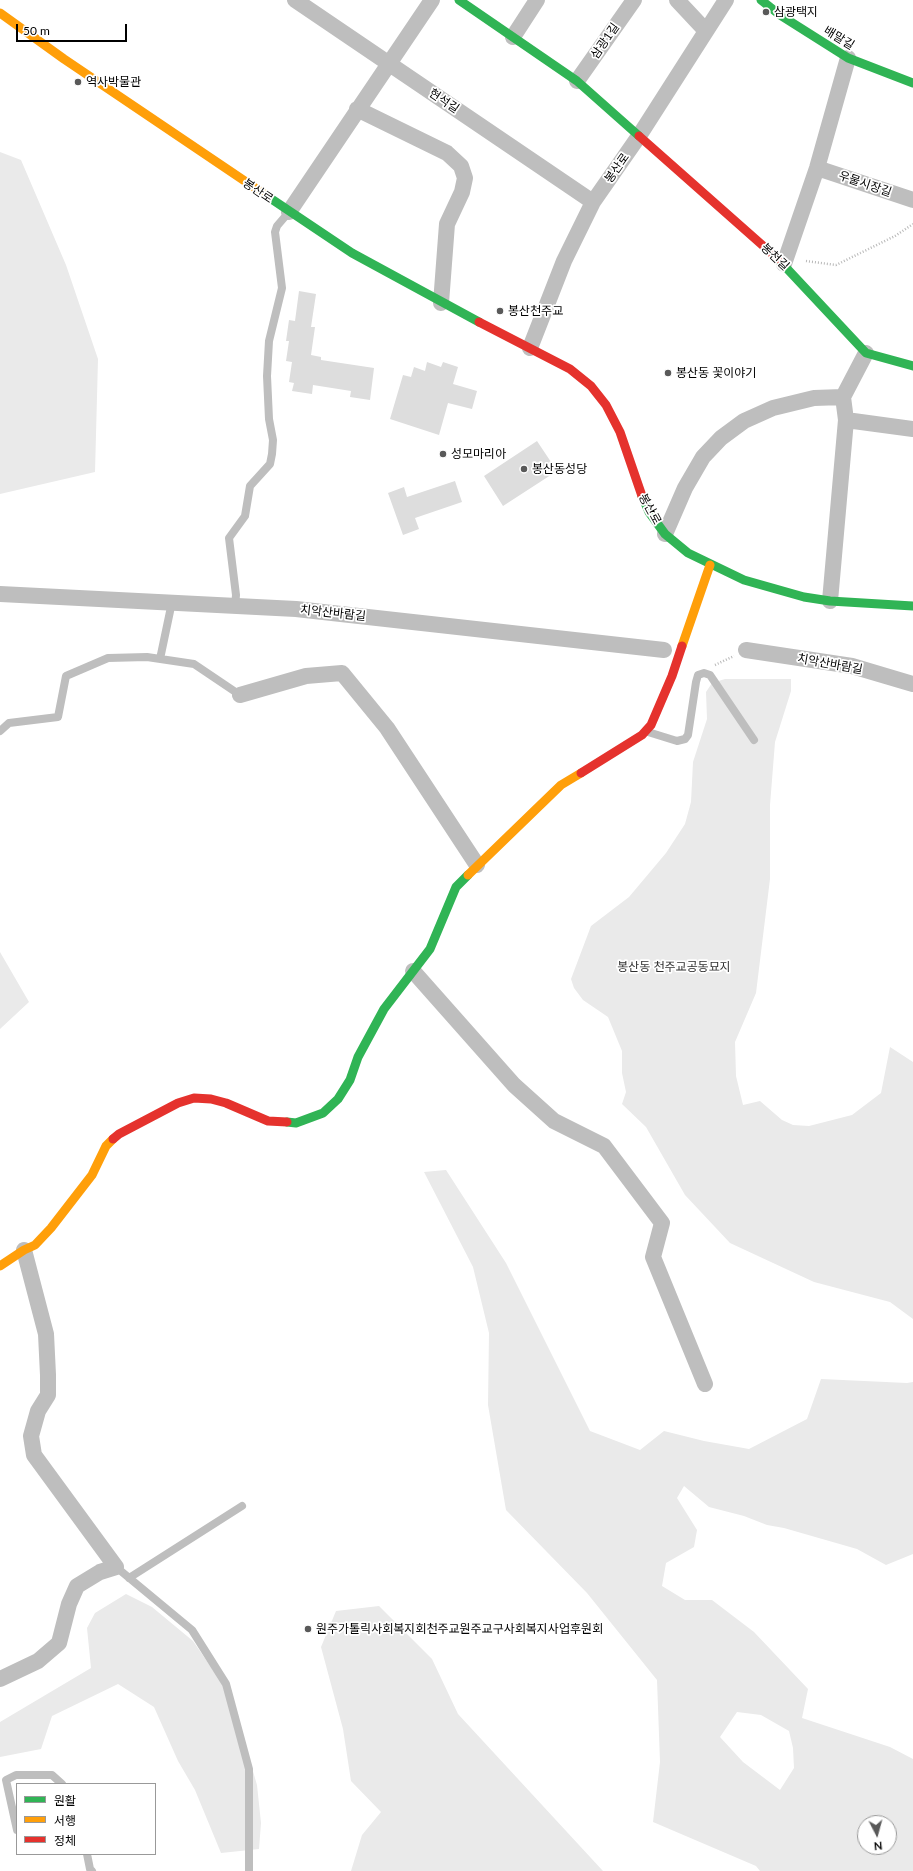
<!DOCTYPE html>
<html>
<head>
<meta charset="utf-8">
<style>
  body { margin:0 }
  #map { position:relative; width:913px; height:1871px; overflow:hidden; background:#fff; font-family:Lato,"Noto Sans KR",sans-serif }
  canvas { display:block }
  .legend { position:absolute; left:16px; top:1783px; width:140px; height:72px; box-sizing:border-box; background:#fff; border:1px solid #999; margin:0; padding:5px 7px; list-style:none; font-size:12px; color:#000 }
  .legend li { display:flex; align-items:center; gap:8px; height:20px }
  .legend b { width:20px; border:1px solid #999 }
  .north { position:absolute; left:857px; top:1815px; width:40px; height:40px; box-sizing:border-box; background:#fff; border:1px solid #999; border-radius:50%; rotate:174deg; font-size:11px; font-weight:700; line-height:16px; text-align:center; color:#000 }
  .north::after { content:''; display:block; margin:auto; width:14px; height:18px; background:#595959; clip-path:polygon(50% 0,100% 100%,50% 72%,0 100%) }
  .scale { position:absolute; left:16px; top:24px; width:111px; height:18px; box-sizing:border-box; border:2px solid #000; border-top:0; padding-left:5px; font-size:12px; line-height:14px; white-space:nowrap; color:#000; -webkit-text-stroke:3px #fff; paint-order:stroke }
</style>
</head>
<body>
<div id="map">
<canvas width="913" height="1871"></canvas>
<ul class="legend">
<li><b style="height:5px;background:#30b455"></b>원활</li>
<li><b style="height:5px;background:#ff9f0a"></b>서행</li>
<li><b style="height:5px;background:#e5322d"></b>정체</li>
</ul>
<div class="north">N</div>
<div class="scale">50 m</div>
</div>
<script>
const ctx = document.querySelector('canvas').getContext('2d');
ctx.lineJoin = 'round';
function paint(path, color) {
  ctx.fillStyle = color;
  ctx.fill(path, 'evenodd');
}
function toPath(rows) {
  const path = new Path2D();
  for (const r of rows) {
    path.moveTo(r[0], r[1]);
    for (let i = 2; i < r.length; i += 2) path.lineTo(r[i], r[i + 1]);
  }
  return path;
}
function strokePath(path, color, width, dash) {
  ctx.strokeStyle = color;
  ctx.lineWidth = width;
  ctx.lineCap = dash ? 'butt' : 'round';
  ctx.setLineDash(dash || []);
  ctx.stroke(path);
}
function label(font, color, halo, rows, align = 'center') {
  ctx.font = font + ' Lato,"Noto Sans KR",sans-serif';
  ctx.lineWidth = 3.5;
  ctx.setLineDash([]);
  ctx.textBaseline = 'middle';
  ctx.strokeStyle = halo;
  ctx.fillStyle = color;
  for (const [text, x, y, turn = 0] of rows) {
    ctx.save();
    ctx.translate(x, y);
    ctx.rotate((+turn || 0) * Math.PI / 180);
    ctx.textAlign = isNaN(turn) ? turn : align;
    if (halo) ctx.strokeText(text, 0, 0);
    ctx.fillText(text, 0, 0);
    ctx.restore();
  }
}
const green = toPath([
  [0,152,21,160,66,265,98,359,95,472,0,494],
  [725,679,791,679,791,691,775,742,770,805,770,879,756,993,735,1042,736,1076,743,1105,760,1101,782,1120,793,1125,809,1126,852,1115,881,1093,890,1047,913,1062,913,1319,890,1302,814,1282,730,1243,685,1195,646,1127,622,1104,626,1092,622,1073,622,1051,608,1017,583,1000,574,988,571,979,591,926,629,897,666,853,685,824,691,802,693,762,707,719,706,692,712,683],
  [0,952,29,1002,0,1029],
  [446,1170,506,1263,590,1431,640,1450,664,1431,704,1441,749,1449,807,1419,821,1379,907,1383,913,1382,913,1554,886,1565,857,1549,784,1528,767,1525,744,1516,709,1507,684,1486,677,1498,697,1530,694,1547,666,1563,662,1586,685,1600,712,1600,754,1632,808,1689,802,1718,890,1747,913,1759,913,1871,760,1871,756,1866,653,1822,660,1762,657,1680,587,1593,506,1510,488,1405,489,1333,473,1267,424,1172],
  [737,1712,761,1715,789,1731,793,1748,794,1768,780,1790,743,1762,720,1737],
  [865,1823,889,1823,889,1847,865,1847],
  [126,1594,152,1607,193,1641,231,1696,257,1785,261,1823,259,1849,221,1853,195,1790,178,1761,154,1707,118,1684,52,1716,41,1749,0,1757,0,1722,91,1668,87,1628,95,1613],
  [379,1606,432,1659,458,1714,603,1871,351,1871,362,1835,381,1812,351,1781,343,1729,321,1647,336,1611]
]);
const building = toPath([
  [299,291,316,294,311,327,315,327,311,355,321,357,321,360,374,368,370,400,350,397,351,391,313,385,312,394,292,391,294,383,289,382,292,362,286,361,289,341,286,341,289,320,295,321],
  [427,362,441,367,443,362,458,367,453,384,477,391,472,409,448,403,439,435,390,419,403,375,411,377,414,367,425,371],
  [537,441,557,471,503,506,484,476],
  [455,481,462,502,415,518,419,529,403,535,388,493,404,487,407,497]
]);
const path = toPath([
  [806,261,836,265,895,236,913,224],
  [715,665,734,656]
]);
const lane = toPath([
  [235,606,236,595,229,538,245,516,250,486,270,464,272,454,273,440,269,419,267,376,269,341,282,288,275,232,277,226,289,212],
  [160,659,172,602],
  [0,731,9,723,58,717,66,676,108,658,147,657,194,664,240,695],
  [648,732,677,741,685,739,688,735,696,682,698,675,704,673,710,675,754,740],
  [116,1567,192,1630,226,1684,249,1769,249,1871],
  [129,1578,242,1506],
  [17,1830,6,1780,16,1775,52,1775,62,1784],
  [87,1854,90,1869,92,1871]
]);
const street = toPath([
  [295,0,593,202],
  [677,0,706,31],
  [513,37,537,0],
  [577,81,634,0],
  [357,109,447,153,461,166,465,178,462,192,447,224,441,303],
  [817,168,913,200],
  [289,212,432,0],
  [784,264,817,168,848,58],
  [530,348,564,261,593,202,639,136,726,0],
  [846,420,913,429],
  [665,534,685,488,703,457,721,438,744,421,773,408,814,398,843,397],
  [0,594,296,609,664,650],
  [830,601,846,420,843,397,866,353],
  [746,650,852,666,913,684],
  [240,695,306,676,342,673,387,728,477,865],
  [413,971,514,1085,554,1121,604,1146,662,1223,653,1257,705,1384],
  [0,1679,38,1661,59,1643,69,1604,77,1586,100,1572,116,1567,34,1455,31,1436,38,1411,48,1395,48,1375,46,1334,24,1250]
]);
const fast = toPath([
  [459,0,577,81,639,136],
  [761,0,780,15,848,58,913,83],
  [264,194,352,253,479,322],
  [778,259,866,353,913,366],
  [642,496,649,512,665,534,688,553,744,580,804,597,830,601,913,606],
  [287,1122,296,1123,323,1113,338,1099,350,1080,358,1057,384,1009,430,949,456,887,468,875]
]);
const slow = toPath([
  [0,13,64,59,264,194],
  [682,646,710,565],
  [468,875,561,785,581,773],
  [0,1266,24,1250,35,1245,51,1228,92,1175,106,1146,113,1139]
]);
const jam = toPath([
  [639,136,778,259],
  [479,322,570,369,591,386,606,405,620,432,642,496],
  [581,773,642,735,651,725,672,676,682,646],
  [113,1139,119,1134,178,1103,194,1098,211,1099,226,1103,268,1121,287,1122]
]);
const markers = [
  [766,12,4,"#595959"],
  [78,82,4,"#595959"],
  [500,311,4,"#595959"],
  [668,373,4,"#595959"],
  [443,454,4,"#595959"],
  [524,469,4,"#595959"],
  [308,1629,4,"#595959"]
];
const poiNames = [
  ["삼광택지",774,12],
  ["역사박물관",86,82],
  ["봉산천주교",508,311],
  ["봉산동 꽃이야기",676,373],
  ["성모마리아",451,454],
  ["봉산동성당",532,469],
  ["원주가톨릭사회복지회천주교원주교구사회복지사업후원회",316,1629]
];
const streetNames = [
  ["배말길",839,38,31],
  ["삼광1길",605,41,-55],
  ["현석길",444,101,34],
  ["봉산로",617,168,-55],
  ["우물시장길",865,184,19],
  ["봉산로",258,191,34],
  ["봉천길",775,257,43],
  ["봉산로",650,509,61],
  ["치악산바람길",333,613,6],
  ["치악산바람길",830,664,10]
];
const parkNames = [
  ["봉산동 천주교공동묘지",674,967]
];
paint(green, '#eaeaea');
paint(building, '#ddd');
strokePath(path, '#b8b8b8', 2.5, [1, 2]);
strokePath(lane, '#bebebe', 8);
strokePath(street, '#bebebe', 16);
strokePath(fast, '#30b455', 9);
strokePath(slow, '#ff9f0a', 9);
strokePath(jam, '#e5322d', 9);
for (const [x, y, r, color] of markers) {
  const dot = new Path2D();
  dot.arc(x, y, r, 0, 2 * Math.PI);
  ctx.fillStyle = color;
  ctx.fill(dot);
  strokePath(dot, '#fff', 1.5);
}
label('12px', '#000', '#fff', poiNames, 'left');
label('12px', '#000', '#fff', streetNames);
label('12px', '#303030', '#fff', parkNames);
</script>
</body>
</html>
